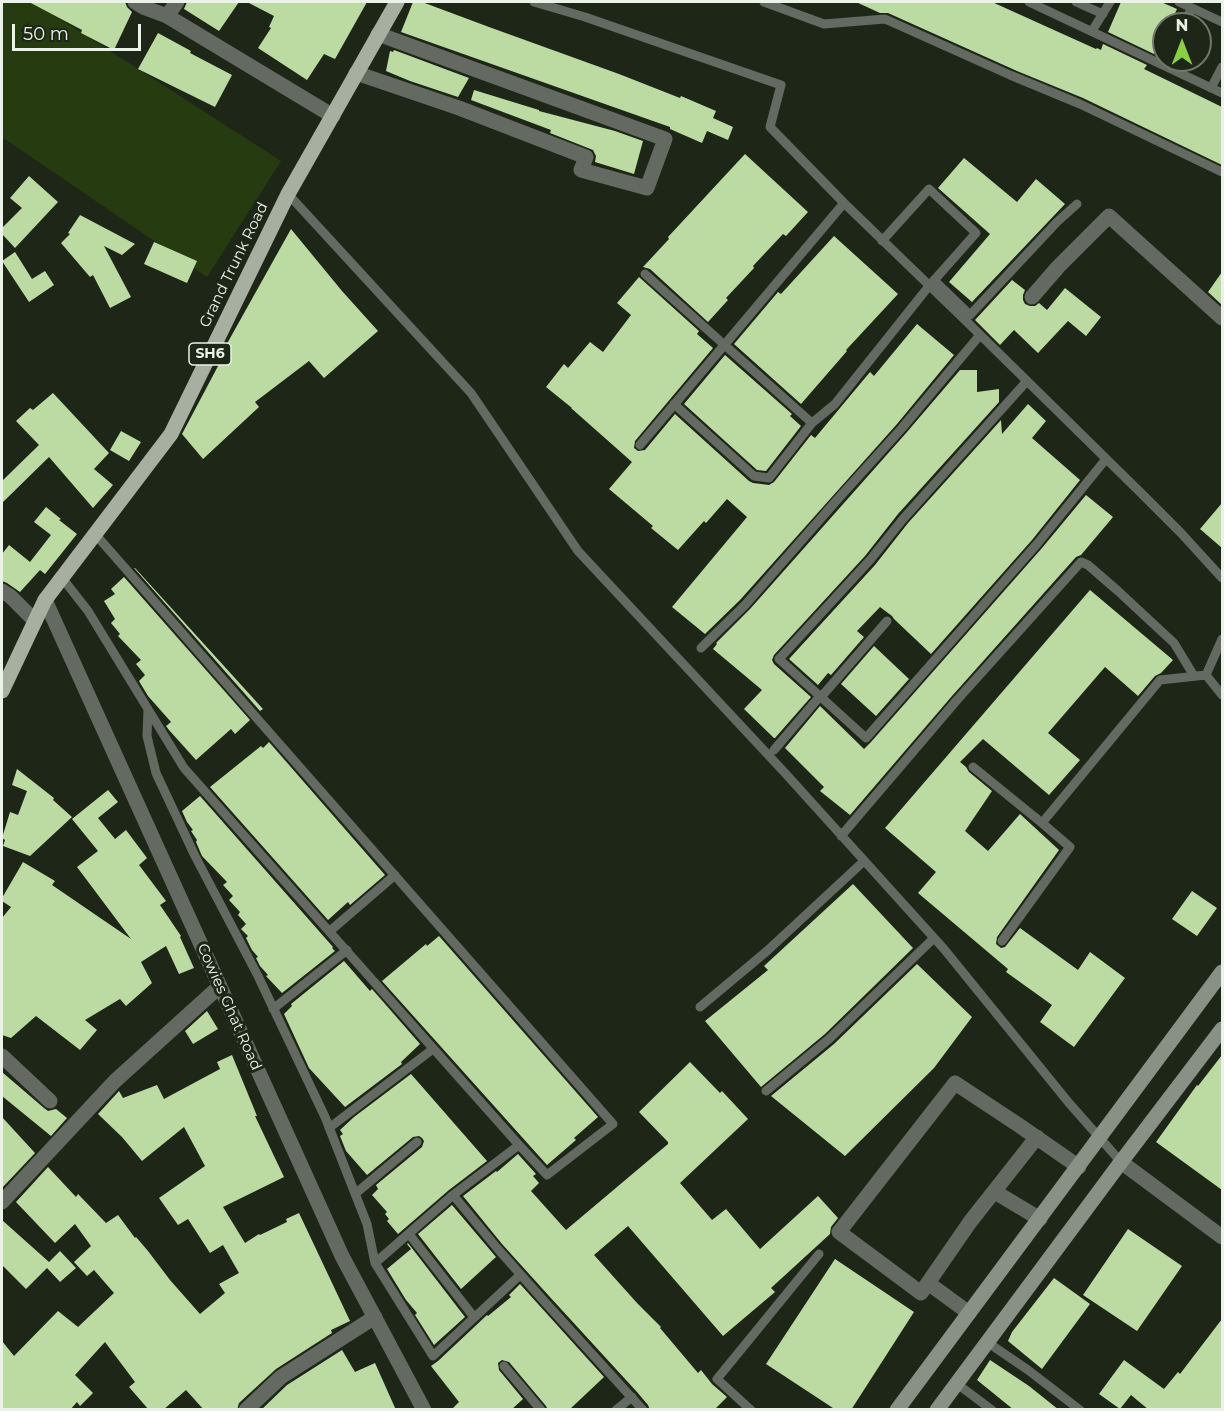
<!DOCTYPE html>
<html>
<head>
<meta charset="utf-8">
<style>
  body { margin:0 }
  #map { position:relative; width:1224px; height:1411px; overflow:hidden; background:#1e2618; font-family:Montserrat,sans-serif }
  canvas { display:block }
  .frame { position:absolute; inset:0; border:3px solid #ecf2e9; pointer-events:none }
  .north { position:absolute; left:1152px; top:12px; width:60px; height:60px; box-sizing:border-box; background:#1e2618; border:2px solid #70786c; border-radius:50%; rotate:0deg; font-size:16px; font-weight:700; line-height:24px; text-align:center; color:#ecf2e9 }
  .north::after { content:''; display:block; margin:auto; width:21px; height:27px; background:#8ace47; clip-path:polygon(50% 0,100% 100%,50% 72%,0 100%) }
  .scale { position:absolute; left:12px; top:24px; width:129px; height:27px; box-sizing:border-box; border:3px solid #ecf2e9; border-top:0; padding-left:8px; font-size:18px; line-height:21px; white-space:nowrap; color:#ecf2e9; -webkit-text-stroke:4px #1e2618; paint-order:stroke }
</style>
</head>
<body>
<div id="map">
<canvas width="1224" height="1411"></canvas>
<div class="frame"></div>
<div class="north">N</div>
<div class="scale">50 m</div>
</div>
<script>
const ctx = document.querySelector('canvas').getContext('2d');
ctx.lineJoin = 'round';
function paint(path, color) {
  ctx.fillStyle = color;
  ctx.fill(path, 'evenodd');
}
function toPath(rows) {
  const path = new Path2D();
  for (const r of rows) {
    path.moveTo(r[0], r[1]);
    for (let i = 2; i < r.length; i += 2) path.lineTo(r[i], r[i + 1]);
  }
  return path;
}
function strokePath(path, color, width, dash) {
  ctx.strokeStyle = color;
  ctx.lineWidth = width;
  ctx.lineCap = dash ? 'butt' : 'round';
  ctx.setLineDash(dash || []);
  ctx.stroke(path);
}
function label(font, color, halo, rows, align = 'center') {
  ctx.font = font + ' Montserrat,sans-serif';
  ctx.lineWidth = 6;
  ctx.setLineDash([]);
  ctx.textBaseline = 'middle';
  ctx.strokeStyle = halo;
  ctx.fillStyle = color;
  for (const [text, x, y, turn = 0] of rows) {
    ctx.save();
    ctx.translate(x, y);
    ctx.rotate((+turn || 0) * Math.PI / 180);
    ctx.textAlign = isNaN(turn) ? turn : align;
    if (halo) ctx.strokeText(text, 0, 0);
    ctx.fillText(text, 0, 0);
    ctx.restore();
  }
}
const green = toPath([
  [2,2,34,2,281,161,207,277,2,137]
]);
const building = toPath([
  [29,2,125,2,127,7,132,12,114,50,81,33,82,30],
  [187,2,239,2,219,31,184,9],
  [247,2,367,2,335,59,324,54,307,80,258,48,271,28,269,27,274,16],
  [413,2,422,2,489,27,619,74,680,98,681,96,716,111,713,118,733,127,728,140,707,131,702,143,670,129,670,127,401,32],
  [856,2,992,2,1096,49,1097,48,1101,50,1103,44,1147,65,1144,69,1222,107,1222,165,1083,98,1017,71,888,13,880,13],
  [1121,2,1161,2,1177,9,1170,24,1164,24,1164,37,1154,54,1108,32],
  [158,33,191,51,190,53,232,75,215,107,138,69],
  [394,50,469,78,458,97,410,81,386,71,390,51,393,52],
  [474,90,539,110,539,111,615,131,643,141,634,174,595,162,596,156,593,150,550,133,551,130,471,100],
  [745,154,808,212,786,236,783,234,753,266,754,268,726,298,728,300,708,322,650,269,643,267,669,239,668,237],
  [964,158,1017,202,1036,179,1065,204,972,302,949,282,990,234,938,188],
  [29,176,58,202,15,248,2,234,2,228,22,208,10,198],
  [80,215,135,244,122,255,104,246,131,297,110,308,93,275,90,277,61,243,70,234,68,233],
  [291,229,342,291,378,331,324,378,309,361,255,402,259,407,203,459,182,434,226,351,224,349],
  [834,236,898,294,846,350,847,351,801,404,734,344,778,292,781,294],
  [154,242,197,261,187,283,144,264],
  [15,252,32,279,45,271,54,285,29,302,2,261],
  [1222,272,1222,305,1208,292],
  [639,277,699,331,697,334,713,348,635,441,634,448,638,451,645,450,675,414,749,481,753,483,769,485,774,482,811,435,815,438,870,372,874,376,917,324,954,355,897,424,740,600,705,634,672,607,747,517,727,499,706,523,704,521,678,550,651,528,653,526,609,489,632,462,571,408,572,408,546,387,564,364,568,368,590,342,603,352,631,315,617,303],
  [1012,280,1025,290,1023,295,1023,300,1025,304,1030,306,1035,306,1039,303,1047,310,1065,288,1101,317,1086,336,1068,321,1038,353,1014,330,1000,345,975,320],
  [725,355,792,414,790,416,801,426,766,471,757,470,684,404],
  [960,370,977,370,977,392,999,389,999,402,898,514,865,556,774,655,772,660,774,664,811,697,775,738,774,738,744,709,762,690,713,649,717,644,716,643,750,609,907,432],
  [53,393,109,453,94,469,113,485,93,508,49,457,2,503,2,481,39,445,16,421,30,408,33,410],
  [1028,404,1046,421,1032,438,1080,480,1032,540,931,654,894,619,892,616,880,607,857,631,864,637,831,675,828,673,818,685,789,659,875,565,908,523,1001,420,1002,434],
  [121,431,141,442,129,461,110,450],
  [1086,495,1113,517,1081,555,1076,557,952,696,850,815,820,791,824,787,785,748,820,706,864,749,871,742,1042,548],
  [1222,503,1222,548,1200,529],
  [46,507,61,519,59,520,77,534,45,574,40,570,20,592,7,583,2,581,2,554,9,545,30,562,51,535,34,522],
  [134,568,135,568,263,709,260,711],
  [124,577,250,720,235,734,231,729,196,760,169,730,166,726,171,722,148,696,139,681,145,675,136,664,141,660,118,636,120,634,111,623,115,619,104,601,115,594,111,589],
  [1090,590,1173,660,1161,673,1155,676,1138,696,1105,667,1048,733,1080,760,1049,795,983,739,960,762,966,767,969,772,992,791,965,831,988,851,1020,814,1059,850,997,937,996,944,1001,948,1005,947,1020,928,1078,970,1090,952,1125,978,1074,1047,1040,1022,1052,1005,1006,972,1008,969,918,893,936,872,885,828],
  [874,646,909,679,876,716,841,684],
  [269,742,385,875,350,905,348,902,328,920,210,787,261,746,263,748],
  [17,769,54,798,53,800,72,817,30,856,3,846,5,840,2,838,10,812,18,815,27,791,12,785],
  [108,790,118,802,98,818,115,839,126,830,147,858,139,865,166,901,160,905,181,936,180,937,194,968,179,974,166,946,141,962,152,983,126,1006,120,999,85,1020,97,1030,80,1050,36,1016,11,1038,2,1035,2,918,11,907,2,901,2,898,23,862,55,881,52,885,131,939,77,867,98,851,72,819],
  [200,796,333,947,332,948,335,951,282,993,266,976,268,975,260,966,256,958,258,957,252,950,246,938,248,936,241,929,246,924,238,915,240,912,229,900,233,896,223,885,227,882,202,856,196,842,197,840,191,831,193,830,187,822,182,811],
  [853,884,913,948,825,1034,761,1087,705,1021,768,970,764,966],
  [1192,891,1217,908,1197,936,1172,919],
  [439,936,598,1117,574,1138,576,1140,547,1165,382,981,426,944,427,946],
  [344,961,370,991,372,989,420,1044,401,1062,402,1064,345,1107,309,1068,284,1014,292,1006,291,1004],
  [917,964,972,1017,934,1068,845,1156,771,1096,834,1044],
  [207,1011,218,1029,193,1044,185,1031],
  [232,1055,257,1116,255,1116,284,1177,223,1207,245,1243,259,1234,260,1235,287,1222,286,1219,299,1213,350,1321,331,1330,332,1333,276,1369,239,1403,237,1410,204,1410,186,1390,163,1410,149,1410,129,1387,135,1382,105,1342,75,1375,93,1393,80,1406,77,1402,70,1410,2,1410,2,1341,14,1356,58,1311,78,1327,114,1293,94,1270,87,1276,74,1262,91,1246,75,1224,55,1243,16,1202,48,1167,76,1197,78,1194,106,1223,118,1215,135,1238,136,1237,148,1251,170,1280,200,1314,225,1293,219,1284,239,1273,223,1245,210,1253,188,1219,178,1225,159,1198,205,1166,184,1127,142,1161,122,1137,98,1114,119,1091,123,1098,157,1085,164,1099,220,1069,217,1062],
  [1222,1055,1222,1190,1156,1142,1197,1085,1198,1086],
  [690,1062,720,1093,722,1091,748,1119,680,1183,712,1220,726,1209,760,1249,818,1196,838,1218,831,1227,830,1234,771,1288,775,1292,723,1336,628,1226,594,1255,637,1303,661,1327,660,1328,698,1373,701,1370,712,1384,727,1397,714,1410,650,1410,648,1405,637,1392,549,1296,502,1244,463,1196,496,1171,497,1172,518,1154,536,1174,533,1176,539,1183,531,1191,566,1230,668,1144,668,1142,639,1112],
  [2,1072,44,1108,48,1111,56,1109,67,1118,51,1136,2,1096],
  [411,1074,487,1161,449,1190,398,1234,387,1221,389,1219,385,1214,387,1212,372,1195,378,1189,376,1185,422,1147,424,1141,422,1138,419,1136,413,1137,367,1175,346,1151,340,1136,343,1134,340,1130,354,1117],
  [2,1117,35,1153,2,1188],
  [452,1205,496,1257,461,1289,418,1234],
  [2,1220,49,1262,60,1251,76,1268,60,1282,47,1268,26,1289,2,1265],
  [1128,1229,1182,1266,1137,1331,1083,1295],
  [408,1243,465,1317,434,1345,415,1315,417,1313,406,1300,387,1269,411,1249,407,1244],
  [835,1259,914,1312,851,1410,836,1410,766,1364],
  [1054,1278,1090,1304,1042,1369,1008,1341,1012,1332],
  [520,1284,604,1377,569,1410,548,1410,546,1406,509,1362,502,1360,498,1363,499,1370,523,1399,511,1410,451,1410,459,1402,431,1366,438,1361,487,1315,488,1316,511,1297,509,1295],
  [1222,1319,1222,1410,1149,1410,1131,1395,1120,1409,1099,1394,1124,1360,1164,1389,1178,1372,1180,1374],
  [342,1350,355,1372,375,1363,396,1410,261,1410,287,1385],
  [990,1360,1029,1386,1059,1410,1014,1410,977,1380]
]);
const lane = toPath([
  [534,2,585,17,781,85,770,127,844,203,965,320,1142,494,1181,533,1222,578],
  [764,2,824,24,885,19,1010,75,1080,104,1222,172],
  [1029,2,1222,93],
  [1076,2,1103,14],
  [1179,2,1222,22],
  [1183,24,1192,8],
  [1092,31,1110,2],
  [1211,88,1222,67],
  [288,194,471,393,578,551,785,773,944,949,1069,1103,1121,1162],
  [645,274,812,423],
  [934,280,970,315,1057,222,1077,204],
  [1027,381,903,519,870,560,779,659,866,738,1037,544,1106,459],
  [674,404,754,476,769,478,812,423,835,404,929,286,976,233,929,189,882,241],
  [640,445,844,203],
  [96,535,613,1124,547,1175,519,1145,453,1195,375,1263],
  [63,579,88,611,184,768,519,1145],
  [701,648,745,605,837,500,902,428,980,335],
  [1206,675,1222,639],
  [1206,675,1222,695],
  [148,709,147,736,156,773,195,856,258,976,325,1117,367,1224,375,1263,433,1356,520,1275],
  [774,750,821,695,822,696,887,621],
  [973,767,1042,823,1160,680,1206,675],
  [841,836,957,700,1081,562,1088,565,1118,591,1174,643,1194,676],
  [330,931,395,875],
  [1002,941,1070,847,1042,823],
  [700,1007,767,951,864,861],
  [273,1009,347,950],
  [766,1091,829,1039,934,938],
  [329,1128,433,1049],
  [355,1194,417,1142],
  [453,1195,497,1248,544,1301,643,1410],
  [409,1234,474,1317],
  [987,1342,1028,1370,1080,1410],
  [504,1366,541,1410],
  [956,1383,992,1410],
  [616,1410,632,1397],
  [751,1410,717,1379,819,1254]
]);
const street = toPath([
  [135,2,143,7,167,16,333,116],
  [167,16,177,2],
  [356,73,459,108,586,157,581,170,647,188,665,139,378,34],
  [1032,297,1058,267,1109,216,1222,318],
  [2,591,10,596,35,621],
  [45,600,342,1256,424,1410],
  [2,1056,50,1101],
  [1037,1137,970,1222,921,1293,839,1232,955,1083,1020,1126,1079,1167],
  [1121,1162,1222,1237],
  [995,1192,1040,1219],
  [2,1202,115,1081,220,986],
  [928,1283,969,1313],
  [246,1410,281,1377,375,1317]
]);
const secondary = toPath([
  [897,1410,1222,972],
  [937,1410,1121,1162,1222,1029]
]);
const primary = toPath([
  [2,691,45,600,171,434,288,194,397,2]
]);
const shields = [
  [210,354,42]
];
const shieldNames = [
  ["SH6",210,354]
];
const streetNames = [
  ["Grand Trunk Road",234,265,-64],
  ["Cowies Ghat Road",229,1007,66]
];
paint(green, '#263c10');
paint(building, '#bbdba3');
strokePath(lane, '#646961', 9);
strokePath(street, '#646961', 15);
strokePath(secondary, '#899085', 15);
strokePath(primary, '#a6afa0', 15);
for (const [x, y, w] of shields) {
  const box = new Path2D();
  box.roundRect(x - w / 2, y - 11, w, 22, 4.5);
  ctx.fillStyle = '#1e2618';
  ctx.fill(box);
  strokePath(box, '#ecf2e9', 1.5);
}
label('bold 14px', '#ecf2e9', null, shieldNames);
label('15px', '#ecf2e9', '#1e2618', streetNames);
</script>
</body>
</html>
